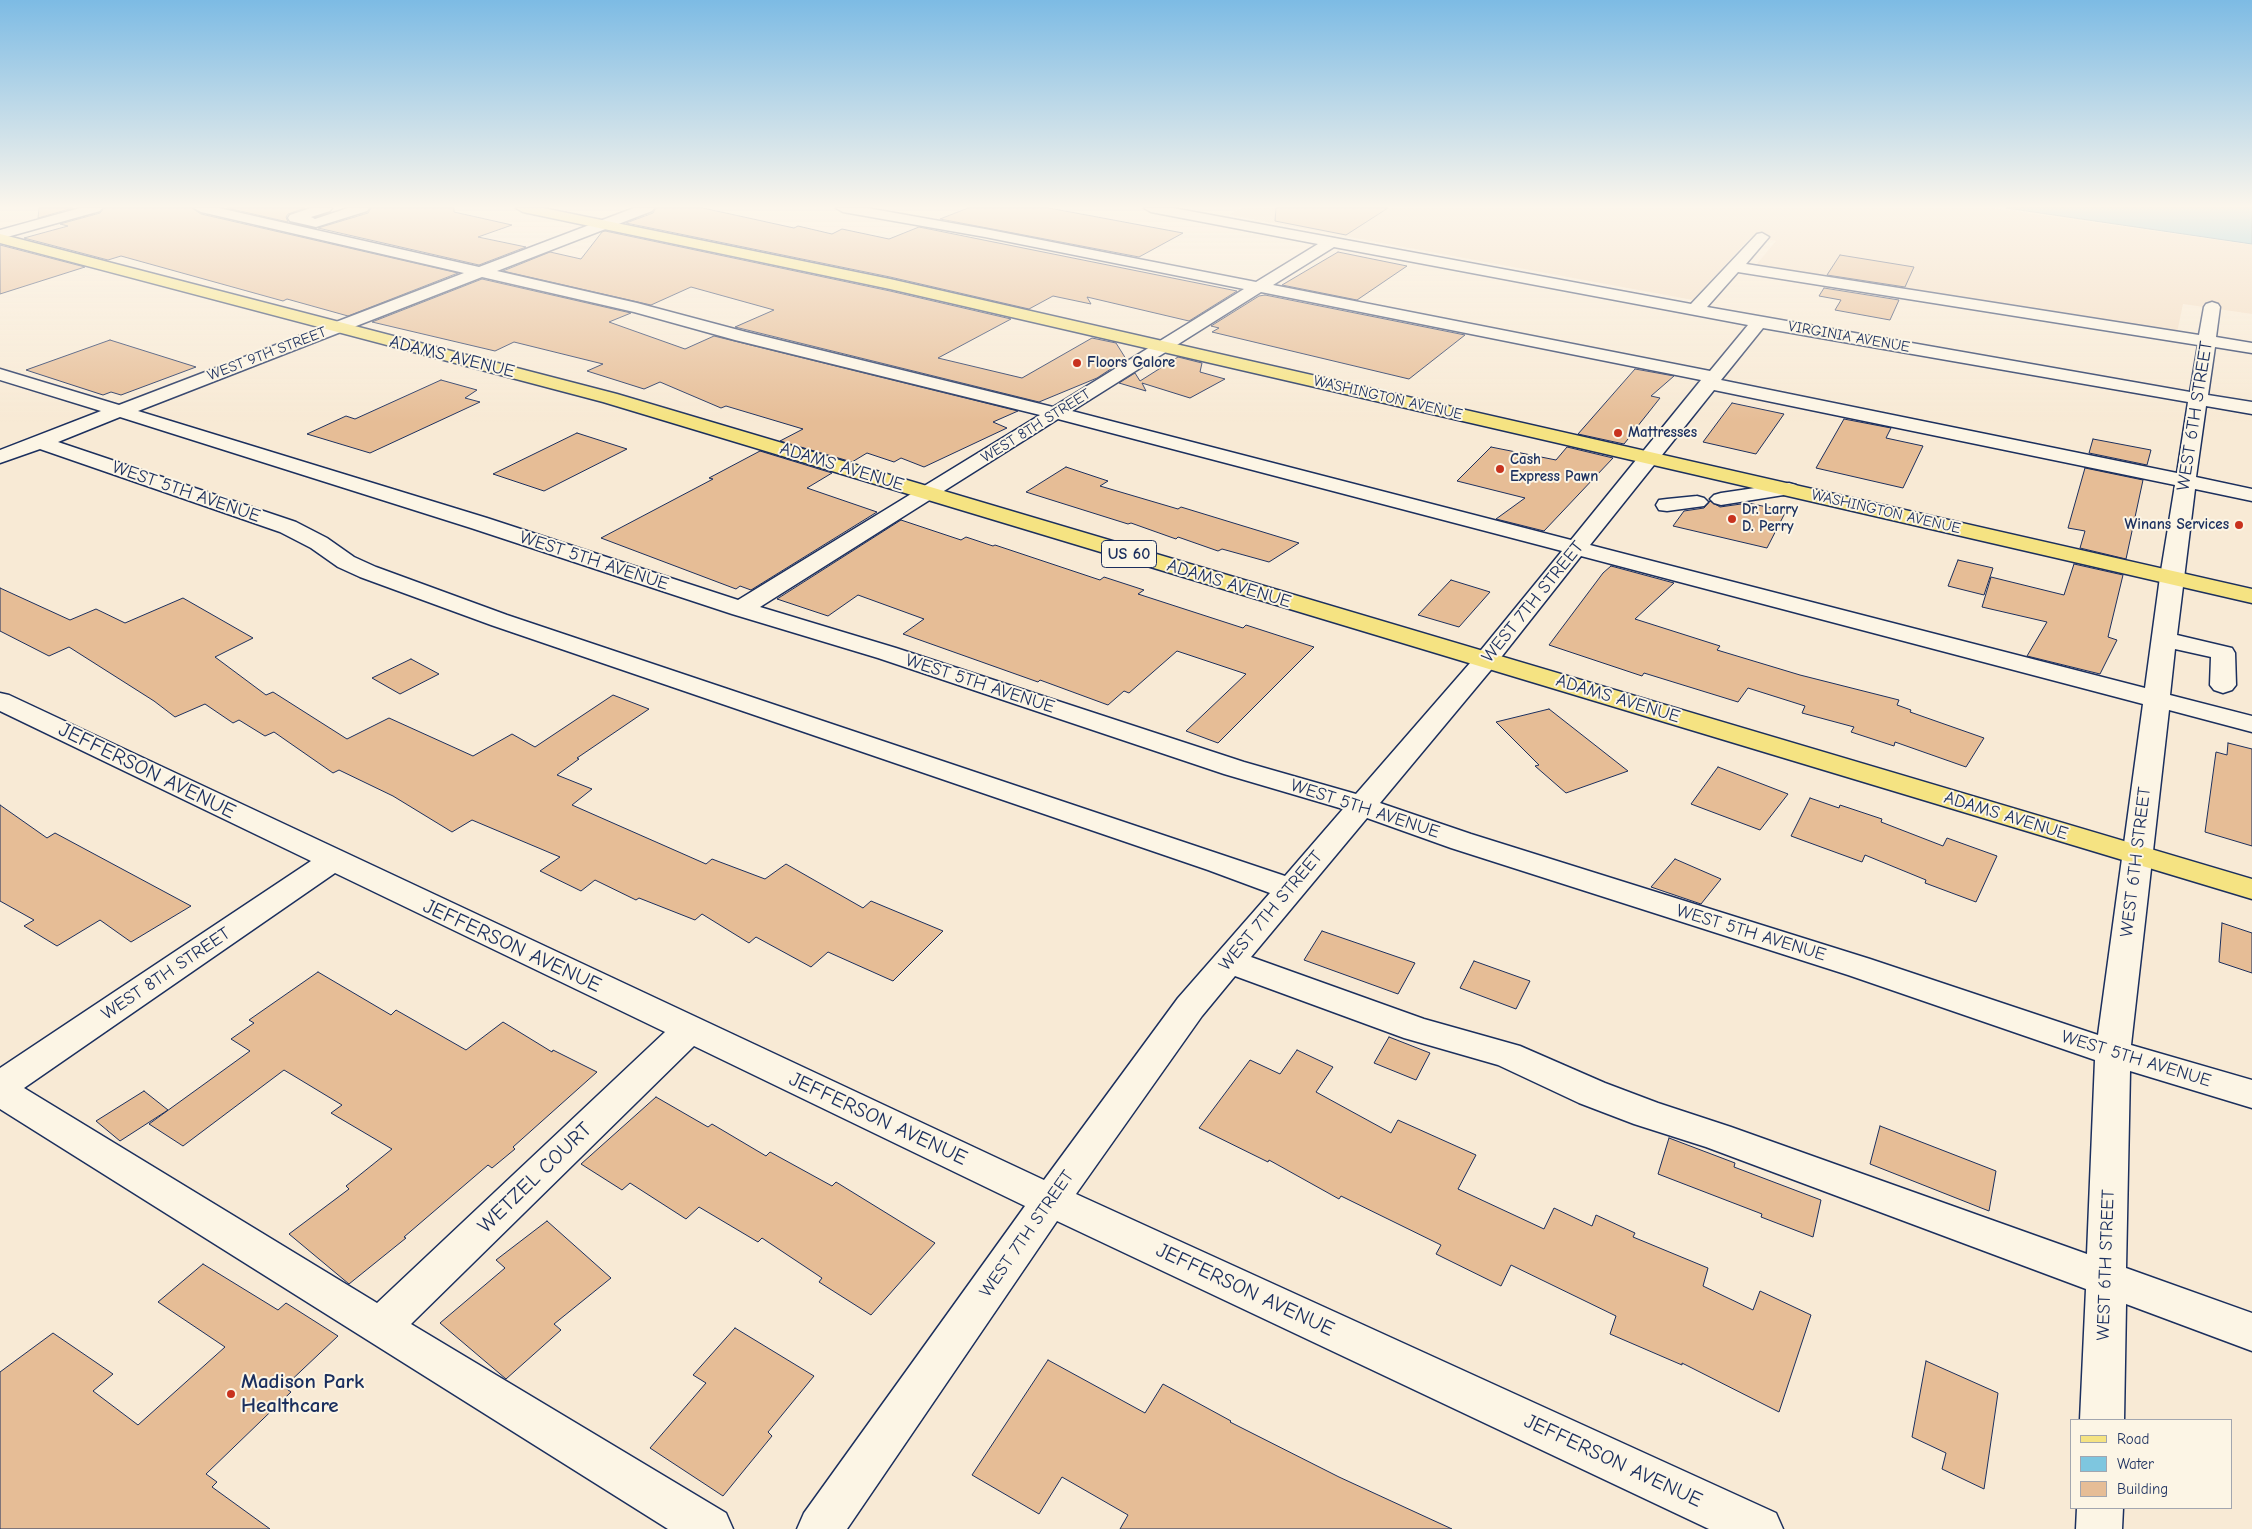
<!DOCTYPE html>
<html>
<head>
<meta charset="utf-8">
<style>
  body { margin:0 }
  #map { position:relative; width:2252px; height:1529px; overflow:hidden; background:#f8ead5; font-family:"Comic Neue",sans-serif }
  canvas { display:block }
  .legend { position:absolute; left:2070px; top:1419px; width:162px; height:90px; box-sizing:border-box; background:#fcf5e5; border:1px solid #a2a6af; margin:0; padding:6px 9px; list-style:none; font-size:15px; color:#1b2f5e }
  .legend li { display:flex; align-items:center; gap:10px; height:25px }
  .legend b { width:25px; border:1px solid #a2a6af }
</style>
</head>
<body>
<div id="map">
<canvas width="2252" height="1529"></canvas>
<ul class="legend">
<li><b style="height:6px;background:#f5e382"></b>Road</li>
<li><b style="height:14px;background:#7ec6df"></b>Water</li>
<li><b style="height:14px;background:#e6bd96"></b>Building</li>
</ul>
</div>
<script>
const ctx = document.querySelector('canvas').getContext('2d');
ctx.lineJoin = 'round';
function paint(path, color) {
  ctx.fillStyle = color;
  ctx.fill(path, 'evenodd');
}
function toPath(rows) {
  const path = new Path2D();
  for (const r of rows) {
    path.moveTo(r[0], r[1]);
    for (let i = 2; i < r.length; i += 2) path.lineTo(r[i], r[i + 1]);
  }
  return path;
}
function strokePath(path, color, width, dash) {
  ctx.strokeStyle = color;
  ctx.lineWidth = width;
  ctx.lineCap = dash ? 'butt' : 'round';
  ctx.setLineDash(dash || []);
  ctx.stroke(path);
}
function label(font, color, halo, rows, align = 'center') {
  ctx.font = font + ' "Comic Neue",sans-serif';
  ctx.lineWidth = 4;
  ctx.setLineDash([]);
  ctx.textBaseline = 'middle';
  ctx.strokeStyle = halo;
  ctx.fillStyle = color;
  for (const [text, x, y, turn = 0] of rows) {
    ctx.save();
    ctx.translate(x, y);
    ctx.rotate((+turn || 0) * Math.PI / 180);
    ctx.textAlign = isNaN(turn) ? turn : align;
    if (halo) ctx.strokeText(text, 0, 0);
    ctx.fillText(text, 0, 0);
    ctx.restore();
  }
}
const built = toPath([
  [1241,208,1993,208,2252,245,2252,314,2183,304,2177,333,1755,266,1776,241,1751,237,1693,300,1229,215]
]);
const water = toPath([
  [2006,208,2252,208,2252,244,2006,208]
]);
const building = toPath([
  [39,208,73,208,38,218,39,208],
  [104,208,192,208,201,214,458,273,348,316,287,299,283,301,121,256,108,260,24,238,68,226,60,224,100,213,104,208],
  [227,208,305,208,288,214,286,217,288,222,227,208],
  [371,208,454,208,454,212,512,225,478,237,526,247,479,265,318,228,368,213,371,208],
  [656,208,703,208,794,228,798,226,832,234,842,229,889,239,919,227,1237,291,1189,321,1087,297,1091,304,1053,296,1029,309,890,277,626,223,653,213,656,208],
  [968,208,1049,208,1183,233,1139,257,940,219,968,208],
  [1276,208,1388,208,1346,235,1275,221,1276,208],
  [605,231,890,291,1011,319,938,358,1022,378,1092,338,1116,343,1126,359,1097,378,1039,402,735,327,774,310,691,287,651,305,503,271,550,252,581,259,602,232,605,231],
  [0,245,85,267,0,294,0,245],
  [1338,252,1407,266,1357,300,1282,285,1338,252],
  [1840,255,1914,267,1905,287,1827,275,1840,255],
  [482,279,631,313,609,322,685,349,714,336,1018,411,993,422,1007,428,924,467,901,458,894,462,867,453,852,462,780,441,803,429,726,406,721,408,660,382,644,389,587,371,603,364,514,342,495,351,372,322,482,279],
  [1824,288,1899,300,1890,320,1835,310,1841,300,1819,296,1824,288],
  [1265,295,1465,335,1409,379,1212,332,1219,328,1211,326,1259,296,1265,295],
  [110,340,196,367,121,395,111,392,103,395,26,370,110,340],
  [1178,357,1202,363,1200,372,1225,379,1190,398,1142,383,1146,391,1119,383,1135,373,1140,381,1178,357],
  [1635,369,1674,376,1651,396,1660,398,1637,427,1633,426,1636,429,1624,444,1578,434,1635,369],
  [441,380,477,390,465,398,480,402,370,453,307,434,346,416,355,419,441,380],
  [1732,403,1784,414,1756,454,1703,442,1732,403],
  [1844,419,1891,428,1886,438,1923,446,1903,488,1816,468,1844,419],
  [577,433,627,449,544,491,493,474,577,433],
  [2093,439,2151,450,2147,465,2089,453,2093,439],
  [1491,447,1556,460,1567,447,1613,458,1544,531,1496,519,1525,498,1457,481,1491,447],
  [760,451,832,473,807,488,877,512,751,590,740,586,736,589,601,538,713,479,709,478,760,451],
  [1066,467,1108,481,1100,486,1178,509,1181,507,1299,543,1269,562,1222,549,1218,551,1178,537,1176,539,1131,523,1128,524,1026,492,1066,467],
  [2085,468,2143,480,2126,559,2080,548,2085,531,2068,528,2085,468],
  [1710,501,1720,507,1748,503,1786,511,1767,548,1673,526,1684,511,1704,508,1710,501],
  [901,520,961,540,966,537,993,546,995,545,1100,580,1104,577,1144,590,1138,594,1243,628,1246,625,1314,647,1218,743,1186,731,1246,674,1177,651,1129,693,1124,691,1108,705,1040,680,1038,682,903,634,924,619,858,595,828,616,777,599,901,520],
  [1958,560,1993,568,1984,595,1948,586,1958,560],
  [2074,564,2123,575,2108,637,2117,640,2100,674,2027,656,2047,622,1982,607,1991,577,2064,595,2074,564],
  [1611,566,1674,583,1635,619,1720,646,1717,650,1800,675,1899,700,1897,705,1911,710,1910,712,1984,738,1966,767,1895,742,1894,746,1851,732,1854,727,1802,713,1805,706,1748,688,1738,702,1644,673,1642,676,1549,645,1603,573,1611,566],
  [1451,580,1490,592,1459,627,1418,615,1451,580],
  [0,588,70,620,96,609,125,623,183,598,253,638,215,657,266,695,273,692,347,739,389,718,473,756,512,734,535,747,613,695,649,709,577,758,579,759,557,775,592,789,572,805,706,864,712,859,765,879,786,864,863,908,871,901,943,931,893,981,828,952,811,967,756,937,749,943,702,914,695,920,639,898,636,900,595,880,581,891,540,871,560,857,472,820,452,832,393,796,339,770,333,773,274,732,265,736,239,720,233,723,205,704,175,717,154,701,69,647,49,656,0,631,0,588],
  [411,659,439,674,400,694,372,678,411,659],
  [1549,709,1628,771,1566,793,1535,766,1539,765,1496,722,1549,709],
  [2228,743,2252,749,2252,846,2205,832,2216,752,2227,755,2228,743],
  [1718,767,1788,794,1760,830,1691,804,1718,767],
  [1810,798,1839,808,1840,805,1882,819,1881,822,1943,846,1947,838,1997,856,1976,902,1925,883,1926,880,1865,855,1862,862,1791,836,1810,798],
  [0,805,47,838,55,833,191,906,131,942,100,920,57,946,24,926,34,920,0,901,0,805],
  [1675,859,1721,879,1701,904,1651,887,1675,859],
  [2222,923,2252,933,2252,973,2219,962,2222,923],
  [1322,931,1415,963,1398,994,1304,960,1322,931],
  [1474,961,1530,981,1516,1009,1460,988,1474,961],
  [318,972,391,1015,396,1010,466,1050,503,1022,552,1052,553,1050,597,1072,513,1147,515,1149,492,1168,488,1165,404,1237,406,1238,349,1284,289,1234,349,1189,346,1186,392,1149,331,1113,342,1105,284,1070,183,1146,149,1124,250,1051,231,1039,254,1023,249,1020,318,972],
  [1389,1037,1430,1053,1416,1080,1374,1063,1389,1037],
  [1297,1050,1333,1067,1316,1092,1391,1133,1398,1120,1476,1155,1458,1189,1544,1229,1554,1208,1592,1226,1596,1215,1635,1233,1633,1237,1708,1268,1703,1286,1753,1310,1760,1291,1811,1315,1779,1412,1682,1363,1682,1365,1610,1334,1616,1316,1511,1265,1501,1286,1436,1254,1441,1245,1341,1196,1339,1199,1269,1160,1268,1162,1199,1128,1250,1060,1280,1074,1297,1050],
  [144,1091,168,1110,120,1141,96,1121,144,1091],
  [656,1097,708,1127,712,1124,766,1156,770,1152,832,1186,836,1182,935,1243,871,1315,819,1282,822,1278,762,1238,758,1242,699,1207,686,1219,630,1183,622,1190,581,1164,656,1097],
  [1880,1126,1996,1171,1989,1211,1870,1164,1880,1126],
  [1669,1138,1735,1163,1734,1167,1821,1200,1813,1237,1761,1217,1762,1214,1658,1174,1669,1138],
  [547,1221,611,1278,554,1324,561,1330,506,1379,440,1323,505,1268,496,1260,547,1221],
  [203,1264,278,1310,286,1303,338,1336,284,1387,291,1392,206,1474,217,1482,212,1487,270,1529,0,1529,0,1372,53,1333,113,1374,93,1391,138,1425,225,1347,158,1302,203,1264],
  [735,1328,814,1376,768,1432,772,1436,723,1496,650,1448,706,1383,693,1375,735,1328],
  [1048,1360,1145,1413,1163,1384,1231,1421,1230,1422,1339,1477,1452,1529,1120,1529,1128,1515,1062,1477,1039,1514,972,1475,1048,1360],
  [1926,1361,1998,1393,1984,1489,1942,1469,1946,1453,1912,1437,1926,1361]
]);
const minor = toPath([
  [80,208,102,208,100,211,0,239,0,230,80,208],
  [194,208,219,208,479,267,634,208,654,208,652,211,497,271,637,303,746,332,1053,407,1244,289,985,237,843,212,836,208,867,208,985,229,1256,282,1318,244,1151,212,1144,208,1173,208,1691,304,1757,234,1762,233,1769,237,1746,264,2199,335,2204,307,2206,304,2212,302,2218,304,2220,307,2216,337,2252,343,2252,353,2215,347,2208,395,2252,402,2252,414,2206,406,2196,477,2252,489,2252,501,2195,489,2177,635,2232,648,2235,653,2236,685,2232,690,2223,693,2214,690,2210,685,2211,657,2175,649,2170,695,2252,716,2252,732,2169,710,2131,1045,2252,1080,2252,1108,2130,1071,2126,1268,2252,1313,2252,1351,2126,1304,2124,1420,2080,1420,2086,1289,1706,1147,1634,1124,1579,1103,1498,1065,1404,1038,1235,976,1202,1016,1076,1194,1776,1513,1783,1529,1709,1529,1057,1221,847,1529,797,1529,804,1513,1025,1206,694,1046,411,1324,726,1513,733,1529,668,1529,0,1109,0,1068,311,861,0,711,0,693,9,695,1044,1180,1178,998,1270,893,1208,870,491,625,360,577,338,567,311,548,280,532,40,449,0,463,0,450,101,411,0,380,0,369,119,405,464,273,201,212,194,208],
  [1334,247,1695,315,1748,325,1710,371,1273,285,1334,247],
  [1738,272,2198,345,2190,392,1707,307,1738,272],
  [482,277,634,312,735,340,1040,415,738,600,487,518,138,411,482,277],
  [1261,292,1701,380,1571,540,1072,411,1261,292],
  [1763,328,2188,402,2177,473,1721,380,1763,328],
  [1714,390,2175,485,2160,577,2145,688,1590,545,1714,390],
  [120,417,471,528,732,614,878,658,1224,774,1343,809,1285,876,507,615,376,567,354,557,327,538,296,522,58,442,120,417],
  [1058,419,1562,551,1477,655,1356,794,1244,762,896,648,760,607,1058,419],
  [1581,556,2143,704,2098,1035,1870,959,1471,834,1380,803,1495,665,1581,556],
  [1367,818,1451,848,1848,975,2095,1060,2087,1254,1731,1127,1658,1103,1605,1083,1520,1046,1424,1019,1251,957,1367,818],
  [335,873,665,1032,377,1303,24,1088,335,873],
  [311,208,332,208,330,211,311,217,315,219,348,208,369,208,367,211,316,227,290,221,288,218,290,215,311,208],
  [1789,483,1796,485,1799,489,1796,493,1721,505,1714,503,1710,499,1714,495,1721,493,1789,483],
  [1697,496,1704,498,1708,502,1704,506,1667,511,1659,510,1656,505,1659,500,1667,499,1697,496],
  [2077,1508,2123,1508,2122,1529,2076,1529,2077,1508]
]);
const major = toPath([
  [516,208,543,208,890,279,2252,589,2252,603,890,289,523,212,516,208],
  [0,234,617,394,2252,879,2252,899,603,402,0,243,0,234]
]);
const markers = [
  [1077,363,5,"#c8321e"],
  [1618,433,5,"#c8321e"],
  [1500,469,5,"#c8321e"],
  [1732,519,5,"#c8321e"],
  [2239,525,5,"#c8321e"],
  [231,1394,5,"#c8321e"]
];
const farStreetnames = [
  ["VIRGINIA AVENUE",1849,337,10],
  ["WEST 9TH STREET",267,354,-21],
  ["WASHINGTON AVENUE",1388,398,13],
  ["WEST 8TH STREET",1036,426,-32],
  ["WASHINGTON AVENUE",1886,512,13]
];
const farPoinames = [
  ["Floors Galore",1087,363],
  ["Mattresses",1628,433],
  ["Cash",1510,460],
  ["Express Pawn",1510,477],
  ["Dr. Larry",1742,510],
  ["D. Perry",1742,527],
  ["Winans Services",2229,525,"right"]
];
const shields = [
  [1129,554,55]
];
const shieldNames = [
  ["US 60",1129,554]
];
const streetNames = [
  ["ADAMS AVENUE",452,357,14],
  ["WEST 6TH STREET",2195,416,-81],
  ["ADAMS AVENUE",842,467,17],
  ["WEST 5TH AVENUE",186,492,19],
  ["WEST 5TH AVENUE",594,561,18],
  ["ADAMS AVENUE",1229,584,17],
  ["WEST 7TH STREET",1533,602,-51],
  ["WEST 5TH AVENUE",980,684,18],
  ["ADAMS AVENUE",1618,699,17],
  ["WEST 5TH AVENUE",1365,809,18],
  ["ADAMS AVENUE",2006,816,17],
  ["WEST 6TH STREET",2136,862,-83],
  ["WEST 7TH STREET",1271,911,-50],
  ["WEST 5TH AVENUE",1751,933,17],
  ["WEST 8TH STREET",166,974,-34],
  ["WEST 5TH AVENUE",2136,1059,17],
  ["WEST 7TH STREET",1027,1234,-55],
  ["WEST 6TH STREET",2106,1265,-88]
];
const nearStreetnames = [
  ["JEFFERSON AVENUE",147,771,26],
  ["JEFFERSON AVENUE",512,946,25],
  ["JEFFERSON AVENUE",878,1119,25],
  ["WETZEL COURT",535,1178,-44],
  ["JEFFERSON AVENUE",1245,1290,25],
  ["JEFFERSON AVENUE",1613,1461,25]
];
const nearPoinames = [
  ["Madison Park",241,1382],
  ["Healthcare",241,1406]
];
paint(built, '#f3dcc2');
paint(water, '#7ec6df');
strokePath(water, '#568aab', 1);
paint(building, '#e6bd96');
strokePath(building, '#1b2f5e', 1);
strokePath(minor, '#1b2f5e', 3);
strokePath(major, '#1b2f5e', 3);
paint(minor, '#fcf5e5');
paint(major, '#f5e382');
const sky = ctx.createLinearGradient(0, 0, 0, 422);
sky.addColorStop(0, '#7dbbe4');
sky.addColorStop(0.49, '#fcf6ec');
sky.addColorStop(1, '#fcf6ec00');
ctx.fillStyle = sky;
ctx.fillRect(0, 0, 2252, 422);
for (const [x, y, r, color] of markers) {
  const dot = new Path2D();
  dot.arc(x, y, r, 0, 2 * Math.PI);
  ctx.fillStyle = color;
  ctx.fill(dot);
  strokePath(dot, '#fcf5e5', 2);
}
label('15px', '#1b2f5e', '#fcf5e5', farStreetnames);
label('bold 15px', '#1b2f5e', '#fcf5e5', farPoinames, 'left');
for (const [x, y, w] of shields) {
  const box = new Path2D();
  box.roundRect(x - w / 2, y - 13.5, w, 27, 4);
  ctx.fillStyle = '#fcf5e5';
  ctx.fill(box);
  strokePath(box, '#1b2f5e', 1);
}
label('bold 16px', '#1b2f5e', null, shieldNames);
label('18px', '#1b2f5e', '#fcf5e5', streetNames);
label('21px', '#1b2f5e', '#fcf5e5', nearStreetnames);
label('bold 21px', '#1b2f5e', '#fcf5e5', nearPoinames, 'left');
</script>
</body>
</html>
